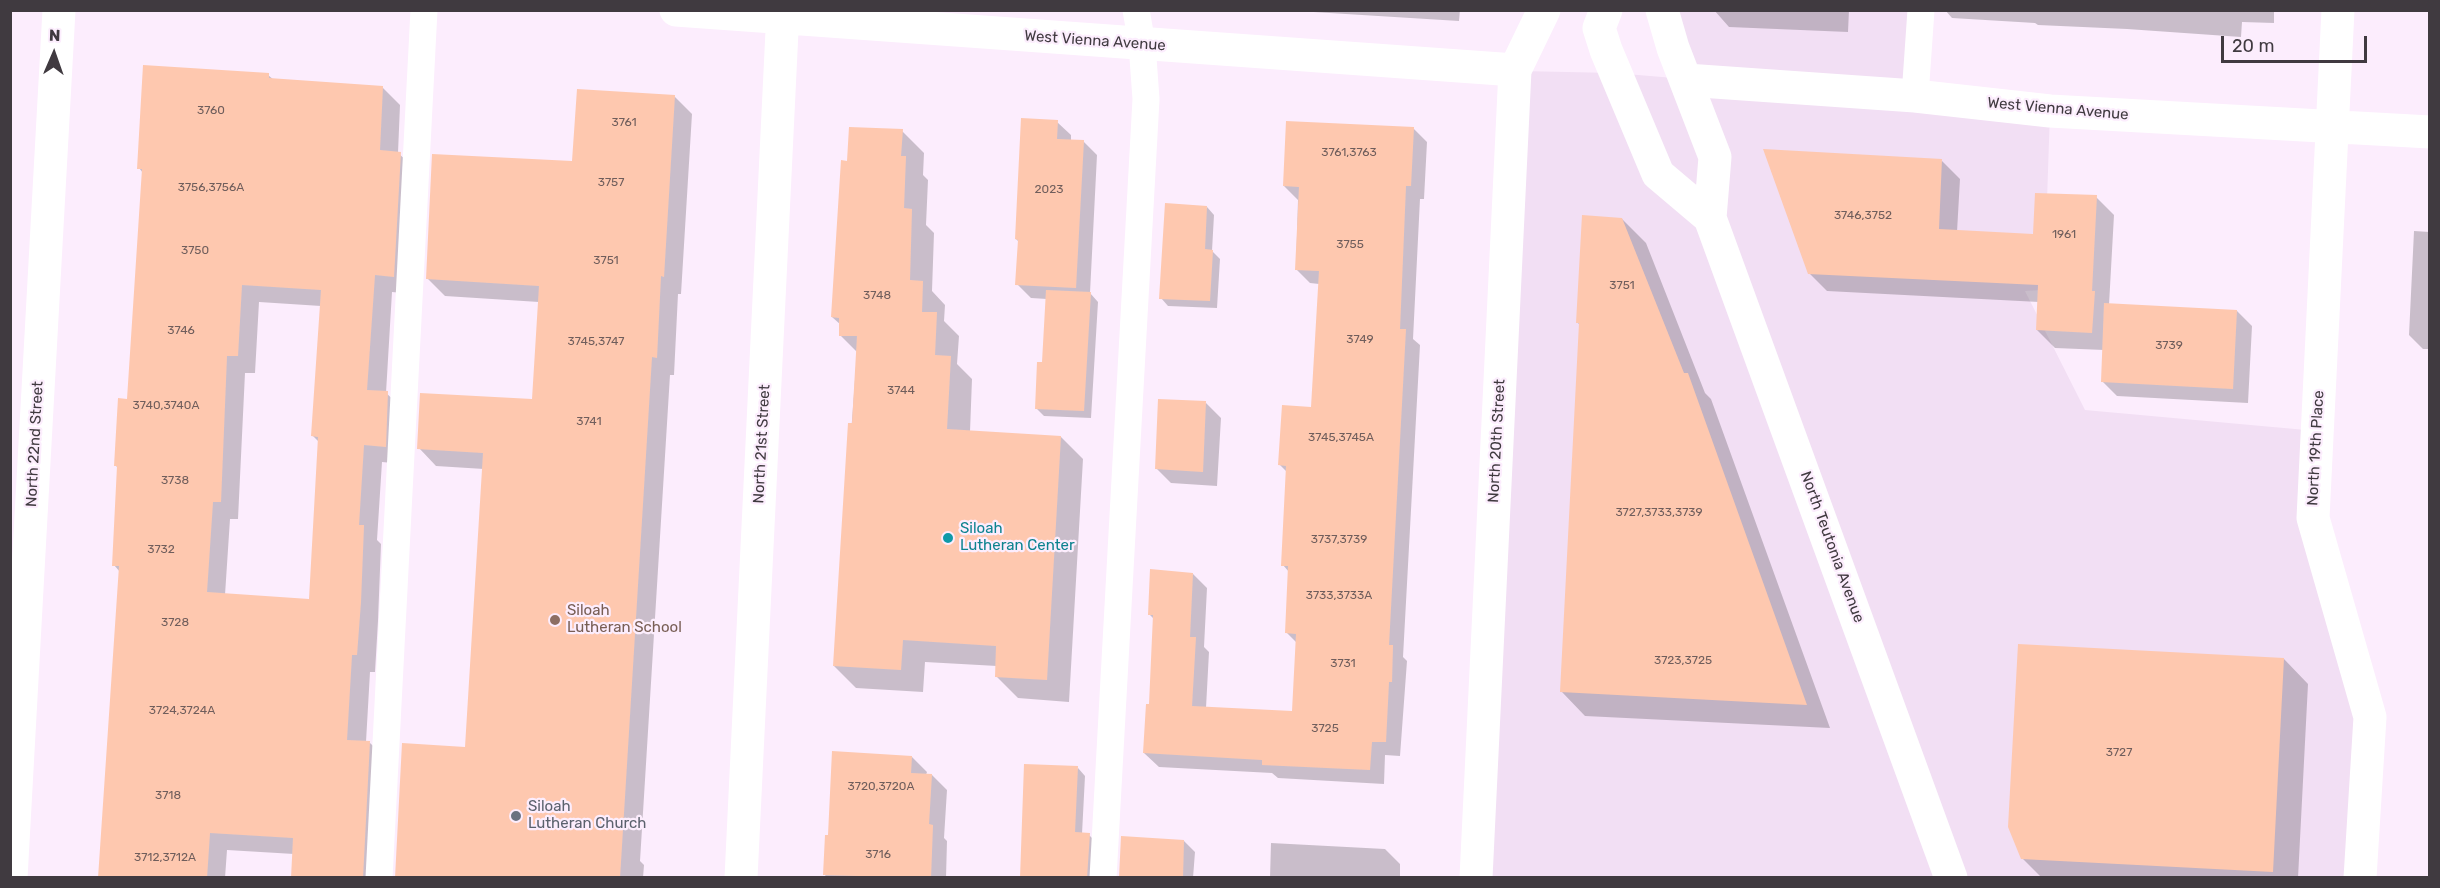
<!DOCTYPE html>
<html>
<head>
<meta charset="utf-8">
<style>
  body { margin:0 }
  #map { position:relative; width:2440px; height:888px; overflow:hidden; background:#fcedfd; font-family:Rubik,sans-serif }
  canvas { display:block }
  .frame { position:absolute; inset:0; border:12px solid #403a40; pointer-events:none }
  .north { position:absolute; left:24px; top:24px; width:60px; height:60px; -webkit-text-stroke:4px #fcedfd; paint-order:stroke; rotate:2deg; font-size:16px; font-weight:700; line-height:24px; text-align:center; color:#403a40 }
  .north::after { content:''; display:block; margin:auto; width:21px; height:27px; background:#403a40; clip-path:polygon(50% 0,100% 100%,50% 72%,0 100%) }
  .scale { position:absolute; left:2221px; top:36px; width:146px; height:27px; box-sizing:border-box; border:3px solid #403a40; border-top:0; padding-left:8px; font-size:18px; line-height:21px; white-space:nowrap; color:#403a40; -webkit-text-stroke:4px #fcedfd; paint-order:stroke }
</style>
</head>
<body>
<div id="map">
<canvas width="2440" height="888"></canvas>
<div class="frame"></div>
<div class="north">N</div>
<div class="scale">20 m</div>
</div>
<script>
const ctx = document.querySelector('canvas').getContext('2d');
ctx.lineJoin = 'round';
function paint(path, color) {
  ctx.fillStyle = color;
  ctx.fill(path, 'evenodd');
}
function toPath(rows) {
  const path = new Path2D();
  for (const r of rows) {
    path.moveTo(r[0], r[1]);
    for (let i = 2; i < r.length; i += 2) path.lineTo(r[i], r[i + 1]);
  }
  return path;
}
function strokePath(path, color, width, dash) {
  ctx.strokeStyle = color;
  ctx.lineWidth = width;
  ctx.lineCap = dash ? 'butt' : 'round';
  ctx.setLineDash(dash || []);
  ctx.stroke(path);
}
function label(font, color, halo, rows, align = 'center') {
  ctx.font = font + ' Rubik,sans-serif';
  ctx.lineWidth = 4.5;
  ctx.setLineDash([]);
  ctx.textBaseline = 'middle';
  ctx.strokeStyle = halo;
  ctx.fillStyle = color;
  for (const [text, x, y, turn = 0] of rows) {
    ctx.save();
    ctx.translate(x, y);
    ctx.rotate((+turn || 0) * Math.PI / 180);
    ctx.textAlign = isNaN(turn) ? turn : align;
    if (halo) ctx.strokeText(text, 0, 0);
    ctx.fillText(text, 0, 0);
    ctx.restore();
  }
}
const built = toPath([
  [1658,11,1921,11,1915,96,2050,111,2044,290,2025,291,2085,410,2317,431,2313,518,2370,717,2360,877,1476,878,1520,71,1614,73,1686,79]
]);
const shadow = toPath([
  [1281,10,1460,10,1459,21],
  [1714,10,1849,10,1848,32,1729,27],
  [1945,10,2274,10,2274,23,2242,22,2241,37,2127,29,2038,25,2035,23,1952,18],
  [268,75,274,80,382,87,400,105,398,153,418,171,412,294,392,292,386,393,406,411,403,464,382,462,377,540,381,544,378,621,375,672,370,672,366,742,370,743,388,760,381,878,292,878,294,854,227,850,225,878,99,878,120,572,114,565,119,469,115,465,129,401,143,173,139,168],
  [259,302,321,306,313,436,320,443,311,600,225,595,230,519,238,519,245,373,255,373],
  [674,96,692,114,681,294,678,294,674,375,670,375,640,861,644,865,643,878,396,878,467,749,484,469,436,466,419,448,533,400,539,302,445,296,427,278,574,163],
  [1057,122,1071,135,1071,141,1083,141,1097,155,1090,293,1098,302,1091,418,1044,416,1036,408,1043,364,1047,299,1031,298,1017,284,1019,242,1016,239],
  [1413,128,1427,142,1424,199,1420,199,1413,339,1420,345,1403,657,1407,661,1400,756,1385,755,1384,784,1278,778,1272,773,1159,767,1144,753,1150,706,1154,619,1149,614,1193,574,1207,588,1204,647,1209,652,1206,708,1293,713,1297,643,1287,633,1289,572,1283,565,1287,472,1280,465,1313,408,1319,284,1310,283,1296,269,1298,200,1284,186],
  [902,131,924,153,923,175,928,180,926,225,934,233,932,291,945,305,944,321,959,336,957,364,972,379,970,432,1061,437,1083,459,1069,702,1018,698,996,676,997,666,925,662,923,692,856,688,834,666,857,352,840,335,841,325,832,317,848,163],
  [1942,161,1960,179,1957,232,2034,235,2096,197,2114,215,2109,305,2237,311,2252,326,2248,403,2117,396,2102,381,2104,350,2055,348,2037,330,2039,302,1827,291,1809,273],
  [1207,207,1214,215,1212,251,1220,259,1217,308,1168,306,1161,298],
  [1622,219,1646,243,1705,393,1711,399,1830,728,1585,716,1562,692,1580,325,1578,323],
  [2414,231,2430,232,2430,349,2423,349,2409,335],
  [1206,403,1221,418,1217,486,1171,483,1156,468],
  [2284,659,2308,684,2298,878,2042,878,2023,859],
  [912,757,927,772,926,775,932,775,947,790,944,838,947,841,946,878,827,878,825,875,830,837],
  [1078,768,1085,776,1082,834,1089,835,1097,843,1096,878,1021,878],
  [1184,841,1195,852,1193,878,1119,878],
  [1271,843,1385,849,1400,864,1400,878,1270,878]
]);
const building = toPath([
  [143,65,269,73,269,78,383,86,380,150,401,152,394,277,375,275,367,390,388,391,386,447,364,445,359,525,364,525,361,602,357,655,352,655,347,740,370,741,363,878,291,878,293,838,210,833,207,878,98,878,119,566,112,566,117,466,114,466,118,398,127,399,142,169,137,169],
  [242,285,321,290,311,436,318,437,309,599,207,592,213,502,221,502,227,356,238,356],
  [577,89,675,95,664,277,661,276,657,358,652,357,620,878,395,878,402,743,465,747,483,453,417,449,420,393,532,399,539,286,426,279,432,154,572,161],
  [1021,118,1058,120,1057,139,1084,140,1076,288,1015,285,1018,240,1015,239],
  [1286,121,1414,127,1411,186,1406,186,1400,329,1406,329,1389,645,1393,645,1392,682,1389,682,1386,742,1372,742,1370,770,1262,765,1262,760,1143,753,1146,704,1149,704,1153,615,1148,615,1150,569,1193,573,1190,637,1196,637,1192,706,1292,711,1296,634,1285,633,1288,566,1281,566,1286,466,1278,465,1282,405,1311,407,1319,271,1295,270,1299,187,1283,186],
  [849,127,903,129,901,156,906,156,904,208,912,209,910,280,923,281,922,312,937,312,935,355,951,356,947,429,1061,436,1047,680,995,677,996,646,903,640,901,670,833,666,848,423,852,423,857,336,839,336,839,318,831,317,841,160,847,161],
  [1763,149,1942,159,1939,229,2033,234,2035,193,2097,195,2092,291,2095,291,2092,333,2036,330,2038,285,1808,274],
  [1165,203,1207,206,1205,249,1213,250,1210,301,1159,299],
  [1582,215,1622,218,1684,373,1688,373,1807,705,1560,692,1579,323,1576,323],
  [1046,290,1091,292,1084,411,1035,409,1037,362,1042,362],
  [2104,303,2237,310,2233,389,2101,382],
  [1158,399,1206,401,1203,472,1155,469],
  [2018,644,2284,658,2273,872,2021,859,2008,827],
  [832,751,912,756,911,773,932,774,929,824,933,825,931,878,823,875,825,835,828,835],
  [1024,764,1078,766,1075,832,1090,833,1087,878,1020,878],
  [1121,836,1184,840,1183,878,1119,878]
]);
const lane = toPath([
  [1915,96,1921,10],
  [379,878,424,10],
  [1103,878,1146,99,1142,44,1136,10]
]);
const street = toPath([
  [676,10,1515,70],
  [2338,10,2313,518,2370,717,2360,878],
  [1686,80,1915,96,2050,111,2430,132],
  [11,878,59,10],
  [741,878,783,10]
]);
const secondary = toPath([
  [1606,10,1599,28,1606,50,1658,174,1710,218],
  [1662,10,1673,48,1715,157,1710,218,1951,878],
  [1476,878,1515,70,1544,10]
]);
const markers = [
  [948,538,6,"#0f9aa8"],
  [555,620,6,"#8d6e63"],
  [516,816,6,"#6b7280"]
];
const numberNames = [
  ["3760",211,111],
  ["3761",624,123],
  ["3761,3763",1349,153],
  ["3757",611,183],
  ["3756,3756A",211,188],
  ["2023",1049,190],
  ["3746,3752",1863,216],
  ["1961",2064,235],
  ["3755",1350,245],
  ["3750",195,251],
  ["3751",606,261],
  ["3751",1622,286],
  ["3748",877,296],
  ["3746",181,331],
  ["3749",1360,340],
  ["3745,3747",596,342],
  ["3739",2169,346],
  ["3744",901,391],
  ["3740,3740A",166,406],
  ["3741",589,422],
  ["3745,3745A",1341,438],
  ["3738",175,481],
  ["3727,3733,3739",1659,513],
  ["3737,3739",1339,540],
  ["3732",161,550],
  ["3733,3733A",1339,596],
  ["3728",175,623],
  ["3723,3725",1683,661],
  ["3731",1343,664],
  ["3724,3724A",182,711],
  ["3725",1325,729],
  ["3727",2119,753],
  ["3720,3720A",881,787],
  ["3718",168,796],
  ["3716",878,855],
  ["3712,3712A",165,858]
];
const streetNames = [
  ["West Vienna Avenue",1095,41,4],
  ["West Vienna Avenue",2058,109,5],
  ["North 20th Street",1497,441,-87],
  ["North 22nd Street",35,444,-87],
  ["North 21st Street",762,444,-87],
  ["North 19th Place",2316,448,-87],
  ["North Teutonia Avenue",1832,547,70]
];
const cultureNames = [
  ["Siloah",960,529],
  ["Lutheran Center",960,546]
];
const educationNames = [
  ["Siloah",567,611],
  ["Lutheran School",567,628]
];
const worshipNames = [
  ["Siloah",528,807],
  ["Lutheran Church",528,824]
];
paint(built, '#f2dff4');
paint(shadow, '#0003');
paint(building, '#fec8af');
strokePath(lane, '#fff', 27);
strokePath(street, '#fff', 33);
strokePath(secondary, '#fff', 33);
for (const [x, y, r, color] of markers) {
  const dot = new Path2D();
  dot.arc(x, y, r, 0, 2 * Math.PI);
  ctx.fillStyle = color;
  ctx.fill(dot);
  strokePath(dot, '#fcedfd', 2);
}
label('12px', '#705e5c', null, numberNames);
label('15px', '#403a40', '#fcedfd', streetNames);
label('15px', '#0d838f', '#fcedfd', cultureNames, 'left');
label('15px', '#785e54', '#fcedfd', educationNames, 'left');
label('15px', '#5b616d', '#fcedfd', worshipNames, 'left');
</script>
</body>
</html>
